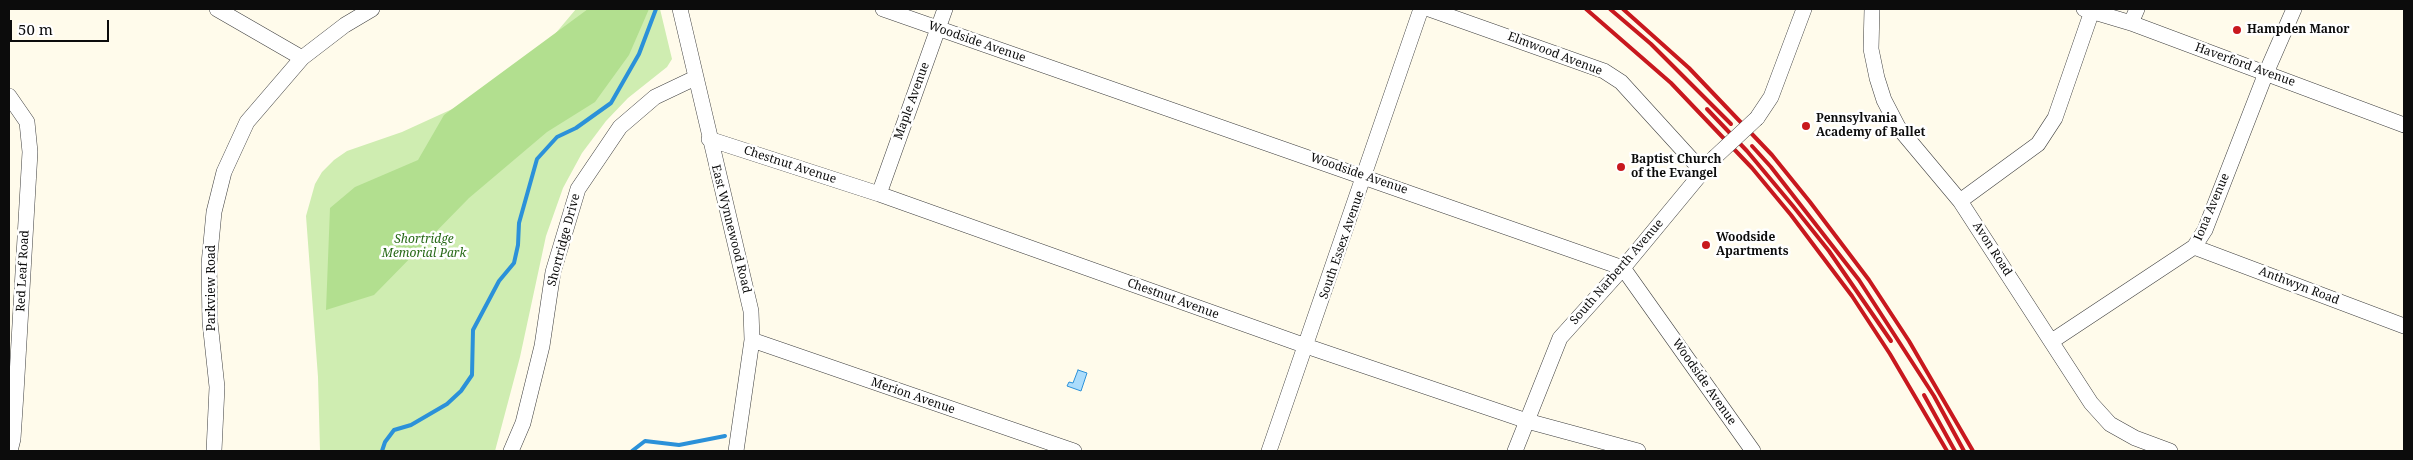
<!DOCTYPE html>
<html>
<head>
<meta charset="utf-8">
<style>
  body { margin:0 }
  #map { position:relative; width:2413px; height:460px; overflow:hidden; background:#fffbeb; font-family:"Noto Serif",serif }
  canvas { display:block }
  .frame { position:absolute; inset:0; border:10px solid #0c0c0c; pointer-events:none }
  .scale { position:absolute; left:10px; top:20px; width:99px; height:22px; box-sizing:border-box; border:2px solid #0c0c0c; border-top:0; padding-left:6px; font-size:15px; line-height:18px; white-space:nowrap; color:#0c0c0c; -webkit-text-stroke:4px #fff; paint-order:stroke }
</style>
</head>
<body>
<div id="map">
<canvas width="2413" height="460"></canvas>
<div class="frame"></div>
<div class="scale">50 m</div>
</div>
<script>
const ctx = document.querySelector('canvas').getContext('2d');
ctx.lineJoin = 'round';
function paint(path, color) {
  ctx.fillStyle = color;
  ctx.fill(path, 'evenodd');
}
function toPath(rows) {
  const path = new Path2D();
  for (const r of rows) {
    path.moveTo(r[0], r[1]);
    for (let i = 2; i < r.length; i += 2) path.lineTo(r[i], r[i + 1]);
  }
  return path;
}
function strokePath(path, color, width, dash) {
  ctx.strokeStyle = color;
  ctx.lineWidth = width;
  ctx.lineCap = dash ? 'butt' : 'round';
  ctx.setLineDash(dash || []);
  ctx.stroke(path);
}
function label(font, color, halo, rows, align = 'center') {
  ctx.font = font + ' "Noto Serif",serif';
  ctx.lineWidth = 5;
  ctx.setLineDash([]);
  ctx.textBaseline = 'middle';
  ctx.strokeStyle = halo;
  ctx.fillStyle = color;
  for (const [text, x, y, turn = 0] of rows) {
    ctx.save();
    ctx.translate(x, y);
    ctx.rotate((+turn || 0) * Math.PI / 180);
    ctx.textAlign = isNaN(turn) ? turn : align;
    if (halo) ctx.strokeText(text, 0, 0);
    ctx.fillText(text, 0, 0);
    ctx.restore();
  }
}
const green = toPath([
  [576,9,660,9,672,59,667,67,628,98,606,121,582,153,563,188,546,236,520,357,495,451,320,451,318,377,306,216,315,184,322,172,334,160,347,151,402,132,472,100,555,34]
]);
const forest = toPath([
  [588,9,649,9,629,55,595,102,547,132,469,198,374,295,326,310,330,208,355,187,418,160,444,115]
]);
const water = toPath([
  [1078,370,1087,373,1081,391,1067,386,1069,382,1073,383,1078,370]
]);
const stream = toPath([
  [382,451,385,442,394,430,411,425,447,404,461,391,472,375,473,330,499,281,514,263,518,245,519,223,537,159,557,137,576,128,611,103,639,54,656,9],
  [632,451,645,441,679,445,725,436]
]);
const minor = toPath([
  [217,9,302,58],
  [680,9,751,311,752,340,736,451],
  [883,9,1623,268,1753,451],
  [1429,9,1604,71,1621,82,1703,172],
  [1872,9,1871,49,1877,78,1884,100,1898,127,1960,201,2091,403,2110,424,2135,438,2170,451],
  [2084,9,2131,23,2404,125],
  [2131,23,2137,9],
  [9,96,27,122,30,152,16,393,13,439,10,451],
  [1757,118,1771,97,1804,9],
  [709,139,879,194,1306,346,1527,421,1638,451],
  [879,194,945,9],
  [1960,201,2038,144,2055,118,2092,11],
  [2194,247,2404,326],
  [752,340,1074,451],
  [2052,341,2194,247,2205,230,2266,73,2294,9],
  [214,451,217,387,210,322,209,264,214,212,224,172,247,122,302,58,345,25,372,9],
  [511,451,523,423,542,346,553,272,578,189,620,127,655,97,695,78],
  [1269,451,1421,9],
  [1515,451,1560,338,1623,268,1714,158]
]);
const rail = toPath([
  [1586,9,1671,83,1752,168,1791,215,1852,296,1890,354,1947,451],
  [1610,9,1651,44,1731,124],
  [1623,9,1689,68,1772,155,1810,202,1869,280,1909,341,1973,451],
  [1707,109,1747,151,1793,206,1829,251,1891,341],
  [1752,146,1771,167,1859,280,1934,396,1964,451],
  [1924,395,1955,451]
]);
const minorBridge = toPath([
  [1714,158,1757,118]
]);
const markers = [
  [2237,30,5,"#c8181e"],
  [1806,126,5,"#c8181e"],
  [1621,167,5,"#c8181e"],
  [1706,245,5,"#c8181e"]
];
const poiNames = [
  ["Hampden Manor",2247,30],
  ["Pennsylvania",1816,119],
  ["Academy of Ballet",1816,133],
  ["Baptist Church",1631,160],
  ["of the Evangel",1631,174],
  ["Woodside",1716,238],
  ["Apartments",1716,252]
];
const streetNames = [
  ["Woodside Avenue",977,42,19],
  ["Elmwood Avenue",1555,54,21],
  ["Haverford Avenue",2245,65,20],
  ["Maple Avenue",912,101,-70],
  ["Chestnut Avenue",790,165,18],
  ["Woodside Avenue",1359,174,19],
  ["Iona Avenue",2212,207,-67],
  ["East Wynnewood Road",731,229,76],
  ["Shortridge Drive",564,240,-75],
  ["South Essex Avenue",1342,245,-71],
  ["Avon Road",1992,249,57],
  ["Red Leaf Road",23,271,-87],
  ["South Narberth Avenue",1617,272,-49],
  ["Anthwyn Road",2299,286,21],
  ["Parkview Road",212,288,-90],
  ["Chestnut Avenue",1173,299,20],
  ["Woodside Avenue",1704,382,55],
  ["Merion Avenue",913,396,19]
];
const parkNames = [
  ["Shortridge",424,240],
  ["Memorial Park",424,254]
];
paint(green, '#cfedb1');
paint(forest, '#b2df8f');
paint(water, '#abdcfc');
strokePath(water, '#2b91d9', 1);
strokePath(stream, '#2b91d9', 4);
strokePath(minor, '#3f3f3f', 16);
strokePath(minor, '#fff', 15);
strokePath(rail, '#c8181e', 4);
strokePath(minorBridge, '#3f3f3f', 16, []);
strokePath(minorBridge, '#fff', 15);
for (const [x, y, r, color] of markers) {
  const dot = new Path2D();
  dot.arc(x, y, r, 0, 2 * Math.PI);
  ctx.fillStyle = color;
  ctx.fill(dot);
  strokePath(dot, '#fff', 2);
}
label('bold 12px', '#0c0c0c', '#fff', poiNames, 'left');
label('12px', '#0c0c0c', '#fff', streetNames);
label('italic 12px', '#276917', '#fff', parkNames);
</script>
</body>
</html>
